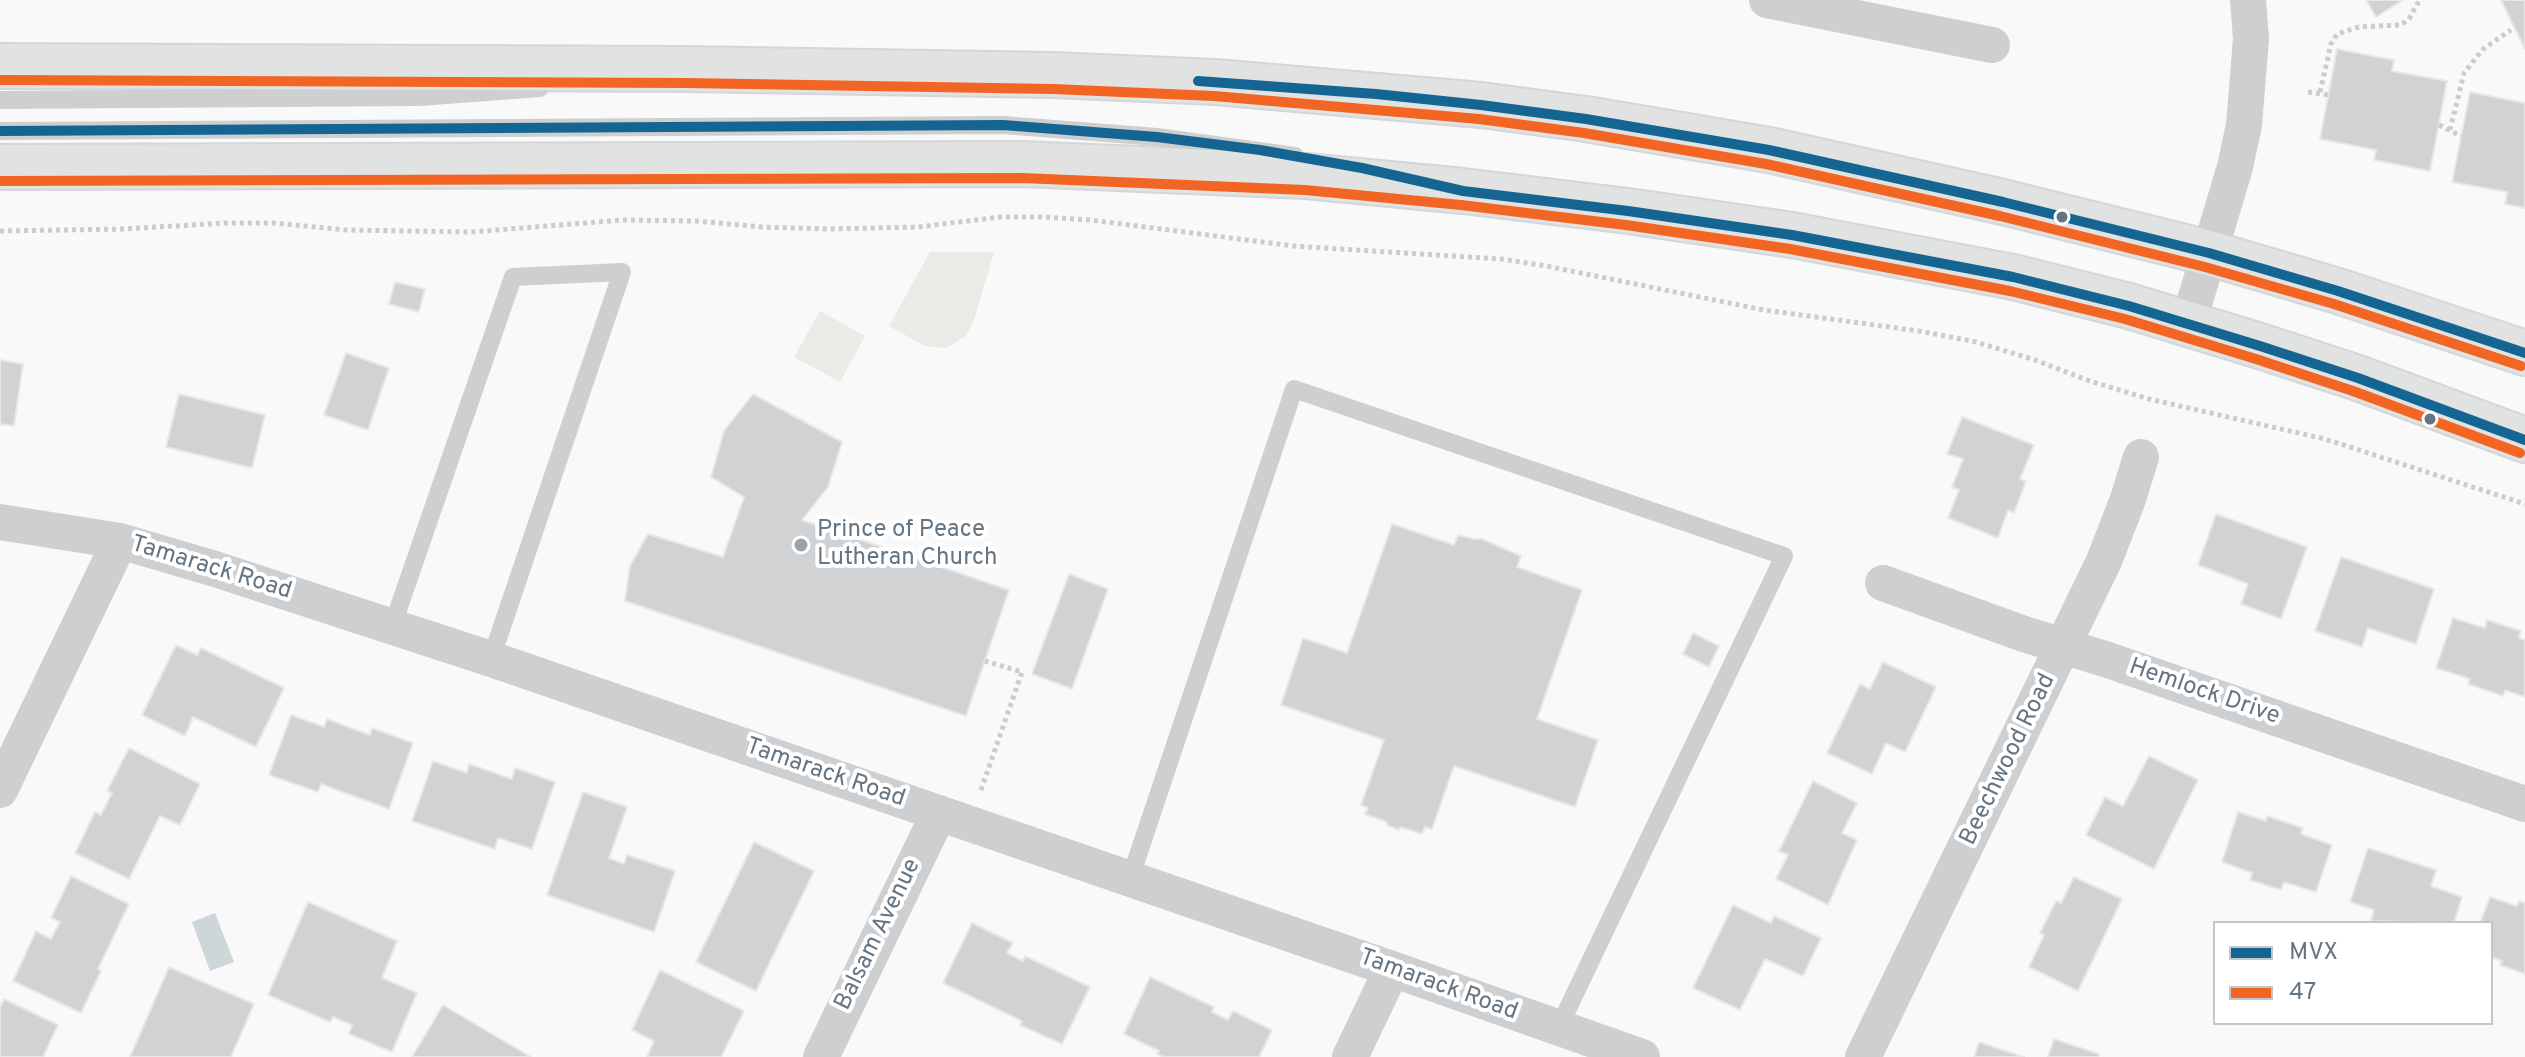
<!DOCTYPE html>
<html>
<head>
<meta charset="utf-8">
<style>
  body { margin:0 }
  #map { position:relative; width:2525px; height:1057px; overflow:hidden; background:#f9f9f9; font-family:Overpass,sans-serif }
  canvas { display:block }
  .legend { position:absolute; left:2213px; top:921px; width:280px; height:104px; box-sizing:border-box; background:#fff; border:2px solid #c1c8cd; margin:0; padding:10px 14px; list-style:none; font-size:24px; color:#647583 }
  .legend li { display:flex; align-items:center; gap:16px; height:40px }
  .legend b { width:40px; border:2px solid #c1c8cd }
</style>
</head>
<body>
<div id="map">
<canvas width="2525" height="1057"></canvas>
<ul class="legend">
<li><b style="height:10px;background:#156593"></b>MVX</li>
<li><b style="height:10px;background:#f26522"></b>47</li>
</ul>
</div>
<script>
const ctx = document.querySelector('canvas').getContext('2d');
ctx.lineJoin = 'round';
function paint(path, color) {
  ctx.fillStyle = color;
  ctx.fill(path, 'evenodd');
}
function toPath(rows) {
  const path = new Path2D();
  for (const r of rows) {
    path.moveTo(r[0], r[1]);
    for (let i = 2; i < r.length; i += 2) path.lineTo(r[i], r[i + 1]);
  }
  return path;
}
function strokePath(path, color, width, dash) {
  ctx.strokeStyle = color;
  ctx.lineWidth = width;
  ctx.lineCap = dash ? 'butt' : 'round';
  ctx.setLineDash(dash || []);
  ctx.stroke(path);
}
function label(font, color, halo, rows, align = 'center') {
  ctx.font = font + ' Overpass,sans-serif';
  ctx.lineWidth = 8;
  ctx.setLineDash([]);
  ctx.textBaseline = 'middle';
  ctx.strokeStyle = halo;
  ctx.fillStyle = color;
  for (const [text, x, y, turn = 0] of rows) {
    ctx.save();
    ctx.translate(x, y);
    ctx.rotate((+turn || 0) * Math.PI / 180);
    ctx.textAlign = isNaN(turn) ? turn : align;
    if (halo) ctx.strokeText(text, 0, 0);
    ctx.fillText(text, 0, 0);
    ctx.restore();
  }
}
const green = toPath([
  [930,252,994,252,973,323,966,336,946,348,925,346,889,326],
  [820,311,865,336,840,382,794,357]
]);
const water = toPath([
  [215,913,234,962,210,971,192,922]
]);
const building = toPath([
  [2366,0,2403,0,2376,17,2366,0],
  [2501,0,2525,0,2525,49,2501,0],
  [2337,49,2394,60,2392,71,2447,81,2430,171,2374,160,2376,150,2320,139,2337,49],
  [2470,92,2525,103,2525,208,2505,204,2507,192,2452,182,2470,92],
  [395,282,425,289,419,312,389,304,395,282],
  [346,353,389,368,368,430,324,415,346,353],
  [0,360,23,364,14,426,0,424,0,360],
  [179,394,265,415,252,468,166,447,179,394],
  [753,394,842,442,828,487,802,520,1009,590,966,716,625,601,630,566,648,534,723,557,744,497,711,477,724,431,753,394],
  [1962,417,2034,445,2020,479,2026,481,2014,513,2008,510,1998,538,1948,518,1959,490,1952,487,1963,459,1947,454,1962,417],
  [2216,514,2307,547,2281,619,2241,604,2248,584,2198,565,2216,514],
  [1392,524,1454,545,1458,535,1474,539,1482,539,1521,556,1517,567,1582,590,1537,719,1598,740,1575,807,1454,766,1432,829,1425,827,1422,834,1400,827,1399,830,1387,825,1387,822,1365,814,1368,808,1361,805,1384,740,1281,705,1303,638,1347,653,1392,524],
  [2341,557,2434,589,2416,644,2368,628,2362,647,2315,631,2341,557],
  [1069,574,1108,589,1072,689,1032,674,1069,574],
  [2453,618,2485,628,2487,620,2521,631,2519,638,2525,640,2525,697,2505,690,2503,696,2468,684,2470,679,2436,668,2453,618],
  [1693,633,1719,646,1709,667,1683,654,1693,633],
  [176,645,197,655,201,648,284,688,256,747,193,717,185,736,142,715,176,645],
  [1883,662,1936,687,1905,752,1886,743,1872,774,1827,753,1860,684,1870,689,1883,662],
  [291,715,324,727,327,719,370,735,372,728,413,743,389,809,321,784,318,792,269,775,291,715],
  [129,748,200,784,180,825,160,816,129,879,75,853,95,812,101,815,112,793,107,791,129,748],
  [2149,756,2198,780,2154,869,2086,835,2105,797,2123,806,2149,756],
  [433,761,467,773,469,764,512,779,515,768,555,782,532,849,498,838,495,849,412,821,433,761],
  [1813,781,1857,803,1842,833,1857,840,1828,905,1776,879,1788,855,1779,851,1813,781],
  [583,792,627,807,609,858,624,864,627,855,675,871,654,932,547,895,583,792],
  [2238,812,2266,821,2267,816,2303,828,2301,834,2332,845,2316,892,2284,882,2281,890,2250,880,2252,873,2222,862,2238,812],
  [754,842,814,871,756,991,696,962,754,842],
  [2368,848,2436,870,2431,886,2462,897,2454,923,2371,921,2374,910,2350,902,2368,848],
  [71,876,129,904,98,969,101,971,81,1013,13,981,36,931,51,939,60,922,51,918,71,876],
  [2074,877,2122,899,2078,991,2029,967,2044,935,2040,933,2056,901,2061,903,2074,877],
  [2490,897,2517,906,2519,901,2525,903,2525,974,2500,965,2502,961,2491,957,2491,923,2480,923,2490,897],
  [308,902,397,941,382,978,417,993,392,1052,349,1034,352,1025,333,1017,330,1022,268,995,308,902],
  [1733,905,1771,923,1774,916,1821,938,1803,976,1765,959,1740,1010,1693,988,1733,905],
  [972,923,1013,943,1007,953,1023,961,1025,956,1090,987,1062,1044,1020,1025,1022,1021,943,983,972,923],
  [169,967,254,1004,231,1057,130,1057,169,967],
  [660,970,744,1011,721,1057,647,1057,654,1041,632,1030,660,970],
  [1150,977,1214,1007,1212,1012,1228,1020,1233,1011,1272,1030,1259,1057,1164,1057,1157,1054,1159,1051,1124,1034,1150,977],
  [4,999,58,1025,43,1057,0,1057,0,1007,4,999],
  [443,1005,531,1057,412,1057,443,1005],
  [2054,1039,2099,1054,2098,1057,2048,1057,2054,1039],
  [1979,1042,2024,1057,1974,1057,1979,1042]
]);
const path = toPath([
  [2308,92,2329,95],
  [2320,92,2331,44,2337,34,2359,27,2401,25,2409,19,2417,4,2423,0],
  [2439,125,2461,136],
  [2450,130,2464,73,2483,49,2511,30],
  [0,231,124,229,224,223,274,223,346,230,471,232,623,220,696,221,762,227,828,229,918,227,1001,217,1043,217,1091,220,1294,246,1501,259,1546,266,1764,310,1919,331,1976,342,2032,359,2090,381,2149,399,2325,439,2525,504],
  [981,790,1022,672,985,661]
]);
const lane = toPath([
  [0,100,419,97,540,88],
  [0,131,1003,125,1157,137,1295,156],
  [392,627,513,277,622,272,491,659],
  [1130,879,1294,389,1784,556,1558,1029]
]);
const street = toPath([
  [1767,0,1992,45],
  [2188,324,2235,167,2244,125,2251,39,2248,0],
  [0,522,120,541,215,569,491,659,1392,969,1642,1057],
  [1883,583,2024,634,2108,660,2525,804],
  [0,790,120,541],
  [821,1057,939,813],
  [1350,1057,1392,969],
  [1863,1057,2104,561,2128,499,2141,457]
]);
const primary = toPath([
  [0,66,686,69,1053,75,1215,82,1481,105,1586,119,1769,150,2003,202,2209,253,2338,291,2525,353],
  [0,167,1022,164,1306,176,1463,191,1628,211,1792,235,2013,277,2129,306,2260,346,2358,378,2525,440]
]);
const bus1 = toPath([
  [1198,81,1376,94,1481,105,1586,119,1769,150,2003,202,2209,253,2338,291,2525,353],
  [0,131,1003,125,1157,137,1260,150,1362,168,1463,191,1628,211,1792,235,2013,277,2129,306,2260,346,2358,378,2525,440]
]);
const bus2 = toPath([
  [0,80,686,83,1053,89,1214,96,1479,119,1584,133,1766,164,2000,216,2205,267,2334,304,2521,366],
  [0,181,1022,178,1305,190,1461,205,1626,225,1790,249,2010,291,2125,319,2256,359,2353,391,2520,453]
]);
const markers = [
  [2062,217,7,"#647583"],
  [2430,419,7,"#647583"],
  [801,545,8,"#98a3ac"]
];
const poiNames = [
  ["Prince of Peace",817,531],
  ["Lutheran Church",817,559]
];
const streetNames = [
  ["Tamarack Road",211,569,17],
  ["Hemlock Drive",2204,693,19],
  ["Beechwood Road",2009,760,-64],
  ["Tamarack Road",825,774,19],
  ["Balsam Avenue",879,935,-64],
  ["Tamarack Road",1438,986,20]
];
paint(green, '#e8ebe6');
paint(water, '#ced6d9');
paint(building, '#d0d2d3');
strokePath(building, '#e8e8e8', 2);
strokePath(primary, '#d5d6d7', 48);
strokePath(path, '#cbcccd', 5, [4, 4]);
strokePath(lane, '#cecfd0', 18);
strokePath(street, '#cecfd0', 36);
strokePath(primary, '#e1e2e2', 44);
strokePath(bus1, '#156593', 10);
strokePath(bus2, '#f26522', 10);
for (const [x, y, r, color] of markers) {
  const dot = new Path2D();
  dot.arc(x, y, r, 0, 2 * Math.PI);
  ctx.fillStyle = color;
  ctx.fill(dot);
  strokePath(dot, '#fff', 3);
}
label('24px', '#647583', '#fff', poiNames, 'left');
label('24px', '#647583', '#fff', streetNames);
</script>
</body>
</html>
